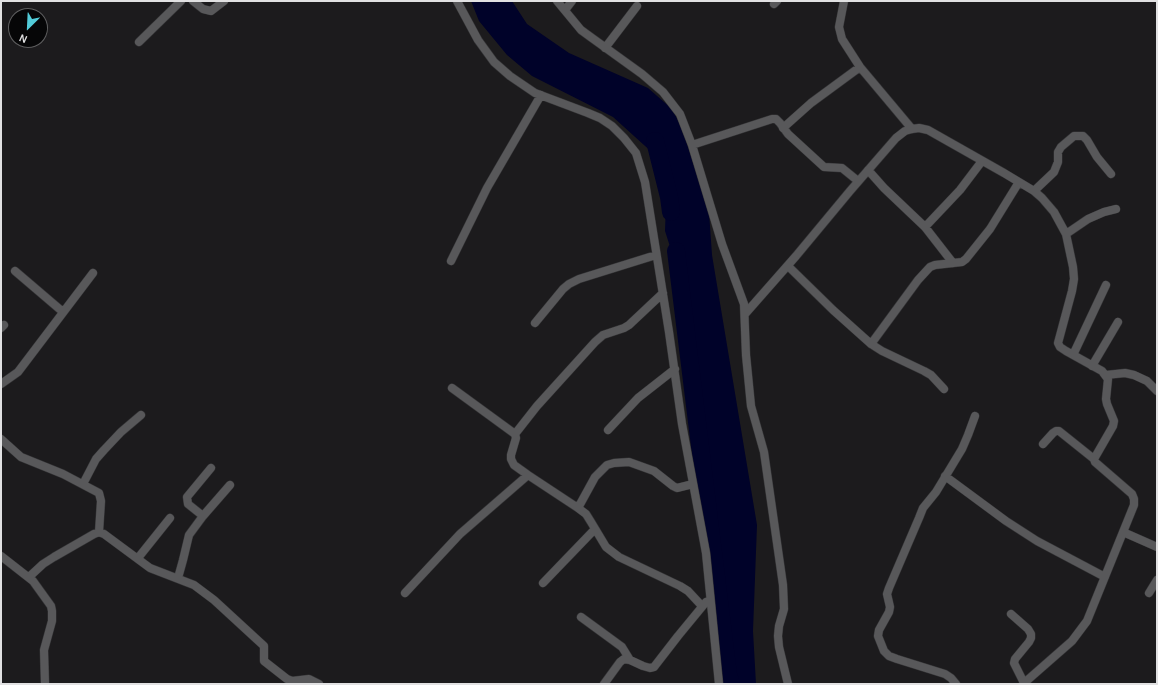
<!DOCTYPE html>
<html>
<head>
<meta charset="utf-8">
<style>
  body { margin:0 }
  #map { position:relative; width:1158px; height:685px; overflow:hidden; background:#1c1b1d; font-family:Karla,sans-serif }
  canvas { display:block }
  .frame { position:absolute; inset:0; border:2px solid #e1e1e2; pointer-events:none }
  .north { position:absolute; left:8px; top:8px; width:40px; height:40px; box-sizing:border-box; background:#060607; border:1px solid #5e5e5f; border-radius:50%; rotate:204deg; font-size:11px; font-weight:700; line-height:16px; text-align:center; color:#e1e1e2 }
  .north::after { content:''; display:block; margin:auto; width:14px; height:18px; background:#52cbd8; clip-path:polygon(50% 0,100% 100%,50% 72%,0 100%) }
</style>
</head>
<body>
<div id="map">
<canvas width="1158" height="685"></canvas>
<div class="frame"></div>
<div class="north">N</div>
</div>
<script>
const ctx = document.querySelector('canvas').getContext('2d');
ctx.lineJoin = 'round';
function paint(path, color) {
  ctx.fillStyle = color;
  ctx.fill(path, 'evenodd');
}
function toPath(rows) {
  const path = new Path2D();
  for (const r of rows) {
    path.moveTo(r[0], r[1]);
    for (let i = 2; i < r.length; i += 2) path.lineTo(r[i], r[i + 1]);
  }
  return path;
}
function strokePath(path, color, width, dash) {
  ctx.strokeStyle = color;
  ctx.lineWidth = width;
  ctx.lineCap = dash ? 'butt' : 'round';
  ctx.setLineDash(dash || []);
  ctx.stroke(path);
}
const water = toPath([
  [471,1,512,1,527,24,569,53,648,88,672,109,682,128,709,212,712,255,757,525,753,631,756,684,735,684,682,284,665,231,667,174,655,155,613,117,532,76,507,55,479,21]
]);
const river = toPath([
  [655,141,669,197,671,212],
  [676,251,728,674,731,684]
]);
const minor = toPath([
  [193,1,203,9,211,11,224,1],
  [457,1,478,40,494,62,510,76,535,93,588,113,600,118,612,126,624,138,636,153,645,182,669,332,682,424,706,553,719,684],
  [557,1,581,30,592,38,642,74,663,92,680,114,692,145,722,244,744,304,746,355,751,406,764,452,783,585,784,609,779,626,778,636,779,647,788,684],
  [844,1,839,27,842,39,860,67,912,129],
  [774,4,777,1],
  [565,10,572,1],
  [139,42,181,1],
  [605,48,637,6],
  [783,128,811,103,860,67],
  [692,145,772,119,776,119,780,123,788,134,824,167,842,168,858,181],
  [868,170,884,188,925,227,953,263],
  [1034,191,1054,172,1058,162,1058,152,1061,147,1074,136,1083,136,1087,140,1097,157,1111,174],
  [925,227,960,190,982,161],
  [1066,234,1088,219,1104,212,1116,209],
  [451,261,487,188,541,95],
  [788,266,833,310,871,344,882,351,924,371,931,375,944,389],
  [15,271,63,312],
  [745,314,796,256,850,191,896,138,905,131,912,129,919,128,928,130,1004,173,1034,191,1042,198,1054,212,1066,234,1073,267,1074,279,1072,291,1058,343,1060,347,1066,351,1102,371,1108,379,1106,399,1107,404,1114,421,1113,426,1094,459,1095,462,1132,494,1134,499,1134,505,1087,621,1072,641,1023,684],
  [535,323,563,289,569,284,579,279,656,255],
  [1,328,4,325],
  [871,344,918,280,930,267,935,265,962,262,966,259,990,229,1019,182],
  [1073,355,1106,285],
  [1092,366,1118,322],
  [1106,375,1125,373,1134,375,1147,381,1157,391],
  [1,384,18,372,93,273],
  [452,388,515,434,516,438,511,455,511,459,514,465,528,475,578,508,586,514,591,522,606,547,619,557,680,586,688,591,702,606],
  [608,430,638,398,675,369],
  [515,434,537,406,595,342,603,335,624,328,629,325,663,293],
  [1,439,21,457,63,474,99,493,101,501,99,532],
  [1043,444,1053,433,1056,431,1059,431,1094,459],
  [945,476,1006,521,1037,541,1105,577],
  [83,484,96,459,104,450,121,432,141,415],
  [578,508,595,477,607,465,614,463,629,462,654,471,673,486,677,488,693,484],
  [203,516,188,504,187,497,211,468],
  [1123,532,1157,547],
  [1,556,33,581,51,606,52,611,52,621,44,650,45,684],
  [138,558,170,518],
  [29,577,43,564,54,557,94,534,99,532,104,534,150,568,194,585,214,600,264,646,264,661,287,679,292,681,309,679,319,684],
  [178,578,183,560,189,535,203,516,230,485],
  [543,583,595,529],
  [405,593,460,534,528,475],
  [1149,593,1157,580],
  [1011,614,1028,629,1031,634,1031,638,1029,642,1015,659,1014,663,1024,683],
  [581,617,622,647,630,660],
  [604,684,620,662,624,659,630,660,643,666,650,668,654,667,678,636,706,602],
  [956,684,951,678,945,674,897,659,889,656,884,651,878,636,879,630,889,612,890,607,887,594,889,588,919,518,923,508,936,492,962,449,968,435,975,416]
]);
paint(water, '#000229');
strokePath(river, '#000229', 18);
strokePath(minor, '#363638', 9);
strokePath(minor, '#58585a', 8);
</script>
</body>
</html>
